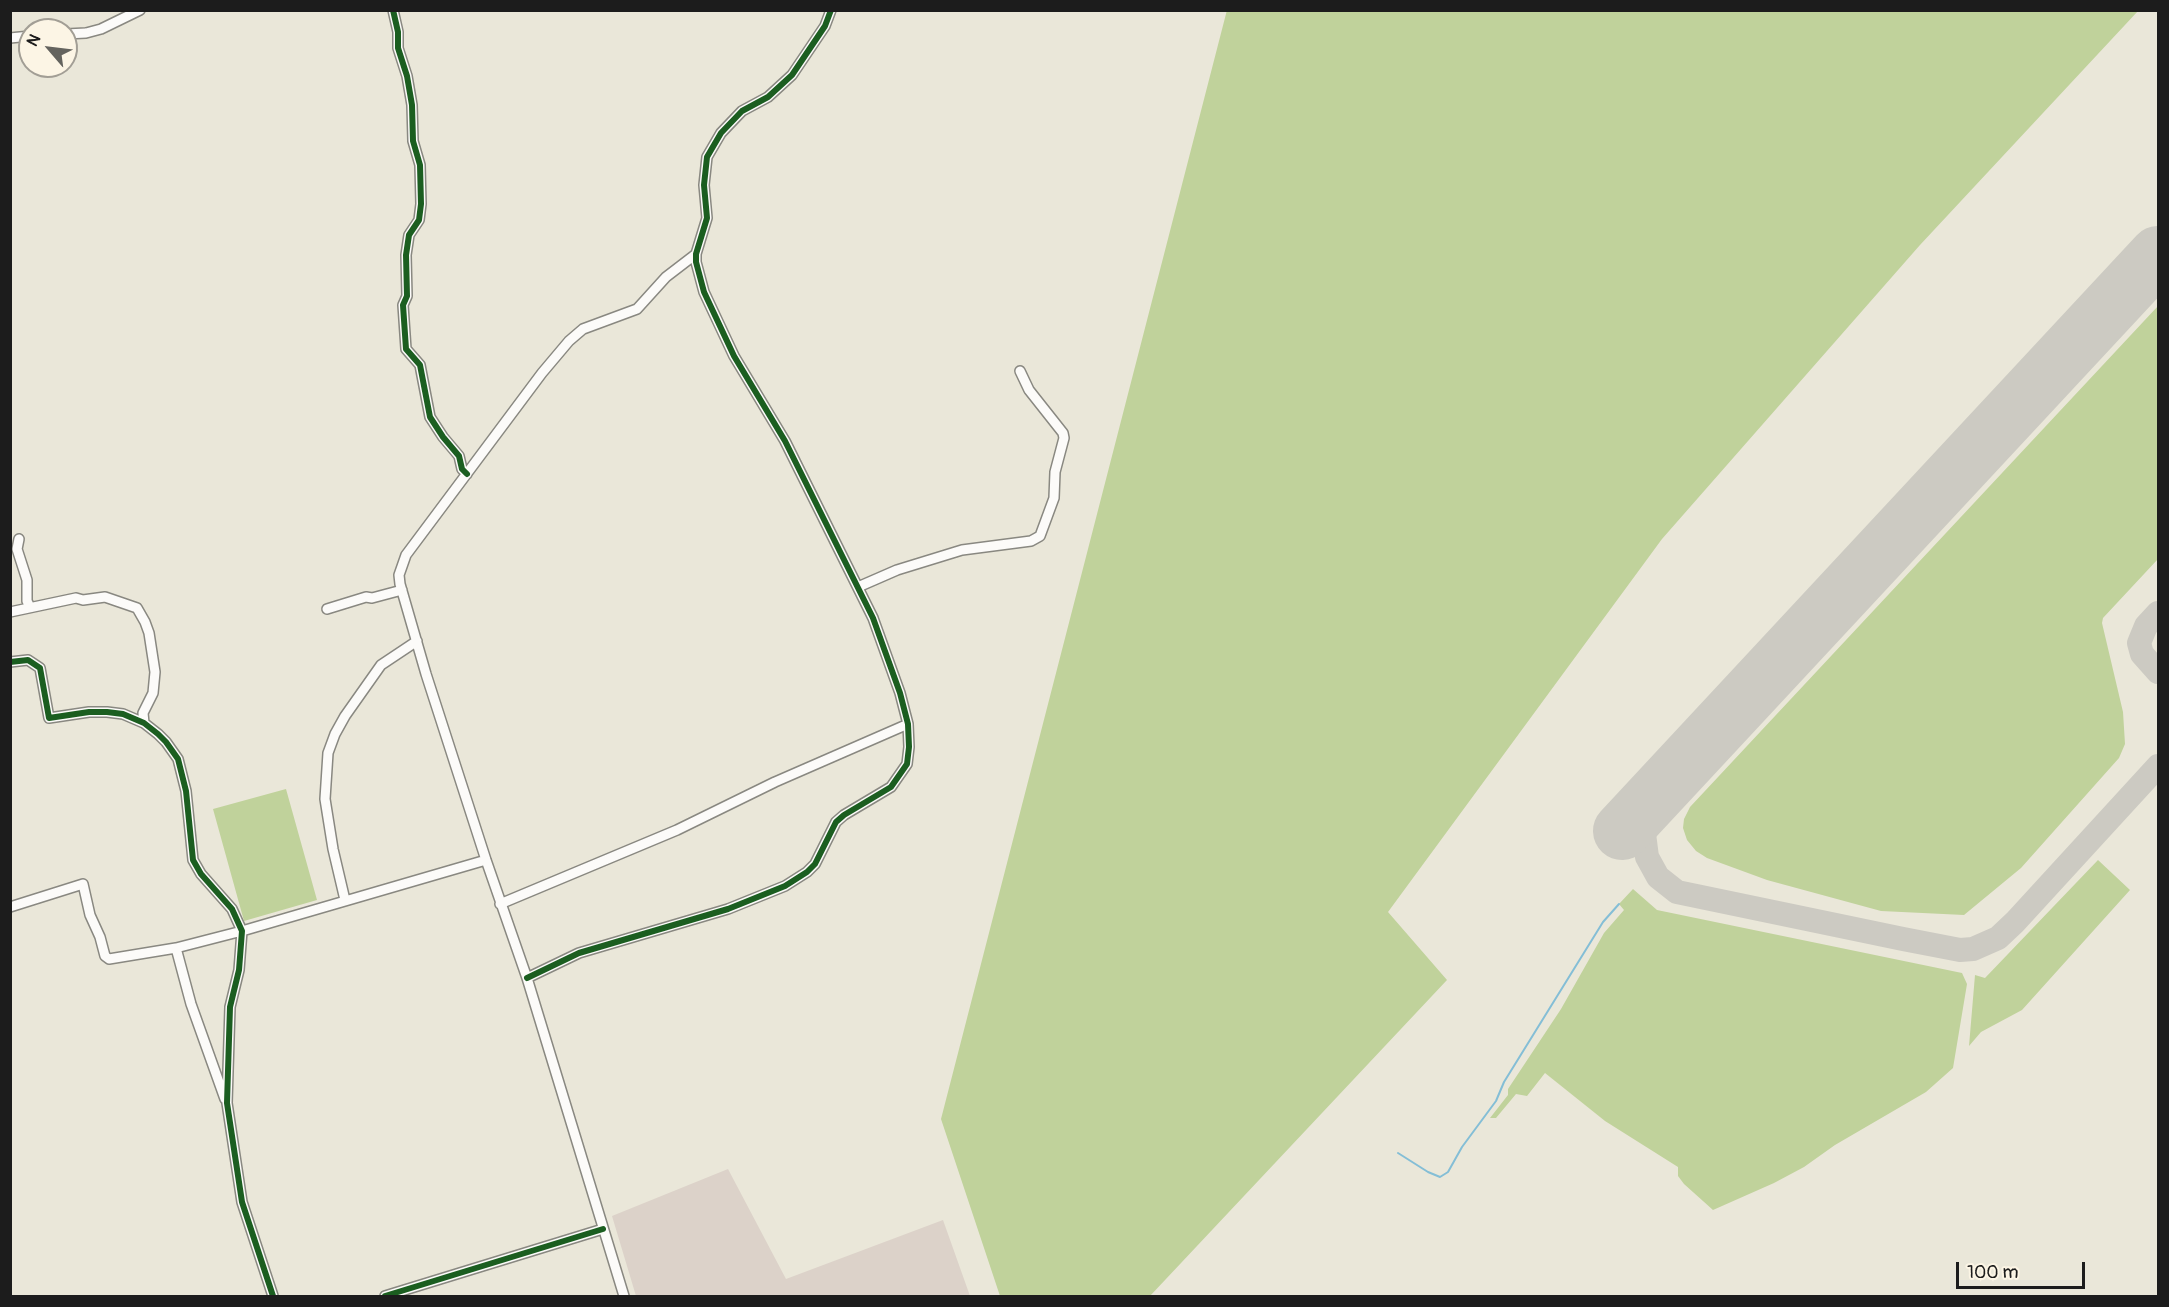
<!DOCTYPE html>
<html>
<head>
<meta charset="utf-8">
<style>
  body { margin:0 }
  #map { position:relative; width:2169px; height:1307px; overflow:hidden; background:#eae7d9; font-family:Pangolin,sans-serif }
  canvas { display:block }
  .frame { position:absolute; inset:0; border:12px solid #1c1c1c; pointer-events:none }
  .north { position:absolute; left:18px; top:18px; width:60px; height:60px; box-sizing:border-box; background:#fcf5e5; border:2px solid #a29e95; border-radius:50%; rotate:298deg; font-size:16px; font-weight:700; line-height:24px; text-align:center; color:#1c1c1c }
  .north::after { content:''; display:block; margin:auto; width:21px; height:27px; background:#64635e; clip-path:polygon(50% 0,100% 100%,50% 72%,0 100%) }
  .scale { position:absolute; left:1956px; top:1262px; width:129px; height:27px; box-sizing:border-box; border:3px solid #1c1c1c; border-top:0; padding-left:8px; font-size:18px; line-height:21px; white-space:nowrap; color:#1c1c1c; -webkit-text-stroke:4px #fcf5e5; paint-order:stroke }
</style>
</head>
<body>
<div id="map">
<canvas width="2169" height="1307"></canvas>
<div class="frame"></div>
<div class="north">N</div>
<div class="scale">100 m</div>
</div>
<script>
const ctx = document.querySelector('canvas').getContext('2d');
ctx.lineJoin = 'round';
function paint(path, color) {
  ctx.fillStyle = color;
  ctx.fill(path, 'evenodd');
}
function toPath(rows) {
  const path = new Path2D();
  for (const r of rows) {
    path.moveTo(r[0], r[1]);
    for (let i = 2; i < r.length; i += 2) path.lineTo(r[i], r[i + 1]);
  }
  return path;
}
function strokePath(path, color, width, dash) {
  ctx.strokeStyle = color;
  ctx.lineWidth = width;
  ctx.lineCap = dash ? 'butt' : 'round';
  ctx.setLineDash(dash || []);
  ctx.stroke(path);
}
const industrial = toPath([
  [728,1169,786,1279,943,1220,970,1296,636,1296,612,1216]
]);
const green = toPath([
  [1227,10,2138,11,1920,245,1662,539,1388,912,1447,980,1150,1296,1000,1296,941,1119],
  [2158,306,2158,559,2103,618,2102,623,2123,712,2125,744,2119,758,2021,868,1964,915,1881,911,1767,880,1707,858,1696,851,1687,840,1683,828,1684,819,1690,807],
  [286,789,317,900,244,921,213,809],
  [2098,860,2130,890,2022,1010,1981,1032,1969,1046,1975,975,1985,978],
  [1633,889,1657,910,1962,973,1967,984,1953,1068,1926,1092,1835,1145,1804,1167,1774,1183,1713,1210,1684,1184,1678,1176,1678,1167,1605,1121,1545,1073,1527,1096,1516,1094,1496,1118,1490,1118,1508,1095,1508,1089,1561,1009,1604,933,1624,910,1619,904]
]);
const stream = toPath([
  [1398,1153,1428,1172,1440,1177,1448,1172,1462,1147,1496,1101,1504,1082,1603,922,1619,904]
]);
const taxiway = toPath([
  [2158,613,2146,626,2139,643,2142,654,2158,672],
  [1650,801,1643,826,1647,857,1658,877,1677,892,1903,939,1960,950,1973,949,1998,938,2015,922,2158,766]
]);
const runway = toPath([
  [1622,831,2158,255]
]);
const minor = toPath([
  [393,10,398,32,398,48,407,76,412,105,413,141,420,165,421,204,419,220,409,235,406,255,407,296,403,305,406,349,420,365,430,417,443,437,459,456,462,469,467,474],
  [66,34,86,33,101,29,140,10],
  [10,38,30,36],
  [19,539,17,549,27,580,27,601,30,607],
  [858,587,897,570,962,550,1031,541,1040,536,1054,498,1055,472,1064,438,1063,433,1029,390,1020,371],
  [327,609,366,597,372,598,402,590],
  [10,612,76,598,83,600,105,597,137,608,145,622,149,633,155,672,153,693,143,713,144,723],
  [10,662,28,660,40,668,49,718,89,712,107,712,123,714,144,723,158,734,166,742,178,759,186,791,193,860,201,874,232,909,242,931,239,970,230,1007,227,1103,242,1202,273,1296],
  [345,900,333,849,325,799,328,753,335,734,345,716,381,665,417,641],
  [500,904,677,830,775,782,908,724],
  [10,907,83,884,90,915,100,937,105,956,109,959,176,948],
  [527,978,579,953,728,909,785,886,807,872,815,864,836,822,844,815,891,787,907,764,909,747,908,724,900,693,873,618,785,441,734,356,704,292,696,262,696,254,707,218,704,185,707,157,721,133,742,111,768,97,792,75,825,26,831,10],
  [225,1099,191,1004,176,948,242,931,486,860],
  [385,1296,603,1229],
  [624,1296,527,978,486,860,426,674,400,584,399,575,406,555,542,373,569,341,583,329,637,309,666,277,696,254]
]);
const cycleway = toPath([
  [393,10,398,32,398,48,407,76,412,105,413,141,420,165,421,204,419,220,409,235,406,255,407,296,403,305,406,349,420,365,430,417,443,437,459,456,462,469,467,474],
  [10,662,28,660,40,668,49,718,89,712,107,712,123,714,144,723,158,734,166,742,178,759,186,791,193,860,201,874,232,909,242,931,239,970,230,1007,227,1103,242,1202,273,1296],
  [527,978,579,953,728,909,785,886,807,872,815,864,836,822,844,815,891,787,907,764,909,747,908,724,900,693,873,618,785,441,734,356,704,292,696,262,696,254,707,218,704,185,707,157,721,133,742,111,768,97,792,75,825,26,831,10],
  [385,1296,603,1229]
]);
paint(industrial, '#dcd2c9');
paint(green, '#c0d29b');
strokePath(stream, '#84bed6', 2);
strokePath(taxiway, '#cccac2', 24);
strokePath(runway, '#cccac2', 58);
strokePath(minor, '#898881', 12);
strokePath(minor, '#fcfbf9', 9);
strokePath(cycleway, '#1b5e20', 6);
</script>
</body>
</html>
